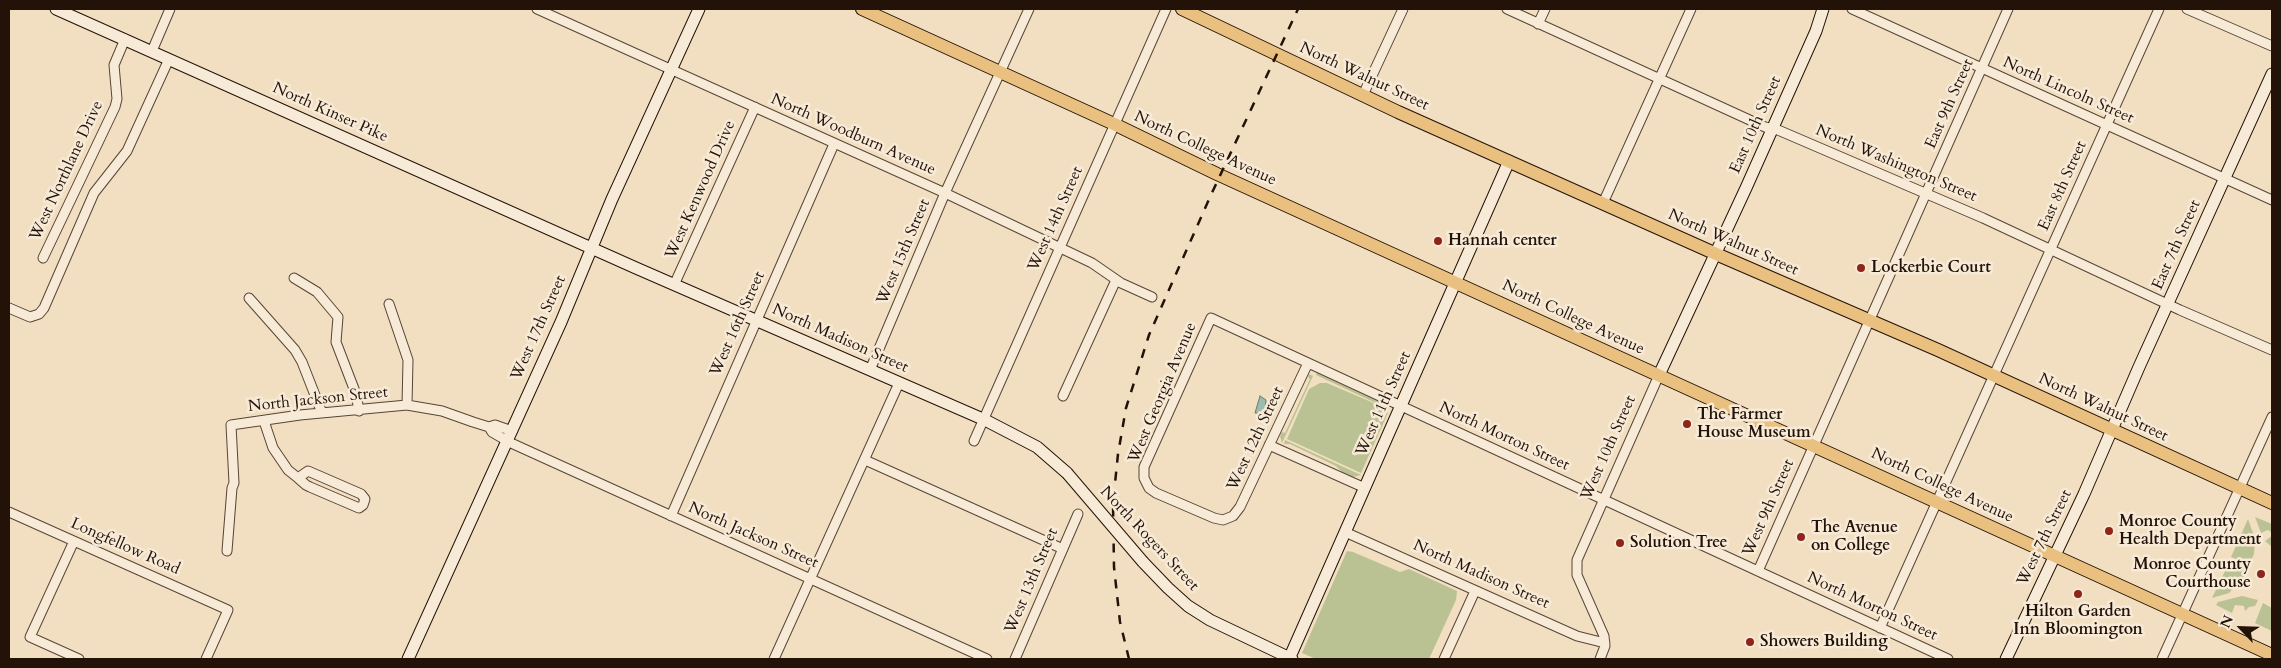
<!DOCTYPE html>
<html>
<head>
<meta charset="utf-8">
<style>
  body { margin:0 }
  #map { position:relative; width:2281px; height:668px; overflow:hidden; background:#f2dfc1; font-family:Cardo,serif }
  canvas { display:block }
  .frame { position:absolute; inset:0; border:10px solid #231208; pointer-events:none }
  .north { position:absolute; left:2216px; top:603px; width:50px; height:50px; -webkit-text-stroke:4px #f7ead7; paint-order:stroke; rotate:294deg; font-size:14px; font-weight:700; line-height:20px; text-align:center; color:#231208 }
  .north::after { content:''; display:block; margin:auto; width:18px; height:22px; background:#231208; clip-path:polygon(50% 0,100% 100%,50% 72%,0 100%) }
</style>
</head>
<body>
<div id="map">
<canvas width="2281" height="668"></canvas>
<div class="frame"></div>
<div class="north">N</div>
</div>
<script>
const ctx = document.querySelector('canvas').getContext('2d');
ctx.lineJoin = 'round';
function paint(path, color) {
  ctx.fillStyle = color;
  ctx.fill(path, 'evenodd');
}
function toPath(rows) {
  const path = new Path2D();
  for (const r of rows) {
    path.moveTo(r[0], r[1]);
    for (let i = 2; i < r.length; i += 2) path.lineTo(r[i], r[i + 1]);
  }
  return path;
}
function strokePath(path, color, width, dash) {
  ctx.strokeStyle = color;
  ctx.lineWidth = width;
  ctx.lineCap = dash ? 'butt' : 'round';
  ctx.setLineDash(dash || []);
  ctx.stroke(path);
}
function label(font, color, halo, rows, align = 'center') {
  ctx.font = font + ' Cardo,serif';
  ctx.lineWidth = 5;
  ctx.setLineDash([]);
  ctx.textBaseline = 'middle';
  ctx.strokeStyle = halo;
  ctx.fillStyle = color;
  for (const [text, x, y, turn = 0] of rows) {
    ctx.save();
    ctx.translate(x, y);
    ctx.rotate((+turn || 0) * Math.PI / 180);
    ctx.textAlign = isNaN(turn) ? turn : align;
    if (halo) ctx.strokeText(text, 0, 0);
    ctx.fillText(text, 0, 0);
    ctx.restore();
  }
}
const green = toPath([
  [1317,372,1321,375,1390,407,1380,405,1316,375],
  [1309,374,1313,376,1282,443,1280,436,1282,432,1285,433,1310,379,1308,377],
  [1320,383,1327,383,1383,407,1388,413,1361,473,1287,439,1309,389],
  [1285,440,1361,475,1353,477,1342,472,1336,466,1290,444,1284,444],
  [2255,517,2272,524,2272,547,2265,541,2272,536,2271,532,2268,530,2261,533],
  [2248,519,2255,539,2254,554,2249,565,2231,557],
  [1347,551,1353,552,1400,572,1409,569,1457,591,1456,600,1429,659,1316,659,1302,653],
  [2229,563,2247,570,2243,578,2229,593,2212,598],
  [2242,596,2258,600,2255,606,2249,607,2245,611,2244,606,2235,605,2232,613,2216,605,2218,602],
  [2263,603,2272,608,2272,631,2255,623]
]);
const water = toPath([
  [1260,396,1266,400,1265,413,1255,413,1260,396]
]);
const street = toPath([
  [537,9,945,193,1092,263,1121,283,1152,297],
  [1507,9,1765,127,1778,130,1983,218,2180,310,2272,350],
  [1852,9,2272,200],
  [2187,9,2272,46],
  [1538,24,1545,9],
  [152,51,170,9],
  [1363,95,1403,9],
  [1603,203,1691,9],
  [43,258,115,107,117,99,114,65,125,39],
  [294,278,317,292,338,317,336,342,356,394,359,411],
  [674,285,755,107],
  [249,298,295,350,302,362,322,413],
  [389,304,408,360,407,405],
  [9,308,30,317,39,314,44,308,94,193,127,151,169,59],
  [1308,363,1240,507,1233,516,1223,520,1214,518,1156,493,1149,488,1144,478,1144,467,1211,318,1948,659],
  [870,370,945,193,1029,9],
  [1063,396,1116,280],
  [264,421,273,448,288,470,298,478,306,485,310,487,359,508,363,505,365,499,361,494,308,471,298,478],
  [489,427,492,432,511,443,987,659],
  [974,441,1166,9],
  [1269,445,1365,488],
  [865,460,1063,549],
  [9,512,228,610,206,659],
  [671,516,834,144],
  [1345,532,1577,636,1605,643],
  [74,541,30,637,79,659],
  [227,551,232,488,234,483,231,425,300,415,407,405,442,411,473,422,489,427,495,425,512,431],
  [1758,571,2008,9],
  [1880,628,2159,9],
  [774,659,899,383],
  [1015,659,1078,514],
  [1444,659,1475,591],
  [1600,659,1605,646,1604,636,1577,575,1577,560,1659,375],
  [2162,659,2272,417]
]);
const secondary = toPath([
  [56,9,636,268,985,420,1037,447,1067,473],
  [1659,375,1746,188,1816,31,1823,9],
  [1143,562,1168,588,1188,606,1210,620,1292,659],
  [408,659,561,322,612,199,699,9],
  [1289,659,1509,161],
  [2006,659,2084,494,2139,367,2272,74]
]);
const primary = toPath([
  [862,9,1114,124,1217,174,2272,655],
  [1182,9,1398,112,1723,257,1938,350,2272,503]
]);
const rail = toPath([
  [1129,659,1120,622,1114,567,1113,503,1118,454,1126,408,1149,335,1210,197,1298,9]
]);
const secondaryBridge = toPath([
  [1067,473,1143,562]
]);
const markers = [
  [1438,241,5,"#8f2418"],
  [1861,268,5,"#8f2418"],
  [1687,424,5,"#8f2418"],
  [2109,531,5,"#8f2418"],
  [1801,537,5,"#8f2418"],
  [1620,543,5,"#8f2418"],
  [2261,574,5,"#8f2418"],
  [2078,594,5,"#8f2418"],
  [1750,642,5,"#8f2418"]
];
const streetNames = [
  ["North Walnut Street",1364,77,25],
  ["North Lincoln Street",2068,91,24],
  ["East 9th Street",1950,104,-66],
  ["North Kinser Pike",330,113,24],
  ["East 10th Street",1756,125,-66],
  ["North Woodburn Avenue",853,135,24],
  ["North College Avenue",1205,149,25],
  ["North Washington Street",1896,164,23],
  ["West Northlane Drive",67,171,-65],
  ["East 8th Street",2063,186,-66],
  ["West Kenwood Drive",701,190,-66],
  ["West 14th Street",1056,219,-66],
  ["North Walnut Street",1733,243,24],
  ["East 7th Street",2177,245,-66],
  ["West 15th Street",904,252,-67],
  ["North College Avenue",1573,318,25],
  ["West 16th Street",738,324,-66],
  ["West 17th Street",539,328,-66],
  ["North Madison Street",840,339,24],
  ["West Georgia Avenue",1163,393,-67],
  ["North Jackson Street",318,400,-6],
  ["West 11th Street",1384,404,-66],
  ["North Walnut Street",2103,408,25],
  ["North Morton Street",1504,437,25],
  ["West 12th Street",1256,439,-65],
  ["West 10th Street",1609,448,-66],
  ["North College Avenue",1942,486,25],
  ["West 9th Street",1769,508,-66],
  ["North Jackson Street",753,536,24],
  ["West 7th Street",2045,538,-64],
  ["North Rogers Street",1149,539,47],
  ["Longfellow Road",125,547,24],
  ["North Madison Street",1481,575,24],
  ["West 13th Street",1032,581,-67],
  ["North Morton Street",1872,607,25]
];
const poiNames = [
  ["Hannah center",1448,241],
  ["Lockerbie Court",1871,268],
  ["The Farmer",1697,415],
  ["House Museum",1697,433],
  ["Monroe County",2119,522],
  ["Health Department",2119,540],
  ["The Avenue",1811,528],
  ["on College",1811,546],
  ["Solution Tree",1630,543],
  ["Monroe County",2251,565,"right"],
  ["Courthouse",2251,583,"right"],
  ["Hilton Garden",2078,612,"center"],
  ["Inn Bloomington",2078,630,"center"],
  ["Showers Building",1760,642]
];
paint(green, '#bac293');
paint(water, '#9cbdae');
strokePath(water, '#6c796c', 1);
strokePath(street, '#574536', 11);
strokePath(secondary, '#231208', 13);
strokePath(primary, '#231208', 14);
strokePath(street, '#f7ead7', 9);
strokePath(secondary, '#f7ead7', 11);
strokePath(primary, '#e9c080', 12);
strokePath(rail, '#231208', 2.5, [9, 9]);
strokePath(secondaryBridge, '#231208', 13, []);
strokePath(secondaryBridge, '#f7ead7', 11);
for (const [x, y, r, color] of markers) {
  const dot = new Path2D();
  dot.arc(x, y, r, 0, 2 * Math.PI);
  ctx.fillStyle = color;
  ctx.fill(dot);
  strokePath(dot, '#f7ead7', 2);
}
label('16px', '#231208', '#f7ead7', streetNames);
label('bold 16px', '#231208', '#f7ead7', poiNames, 'left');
</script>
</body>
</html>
